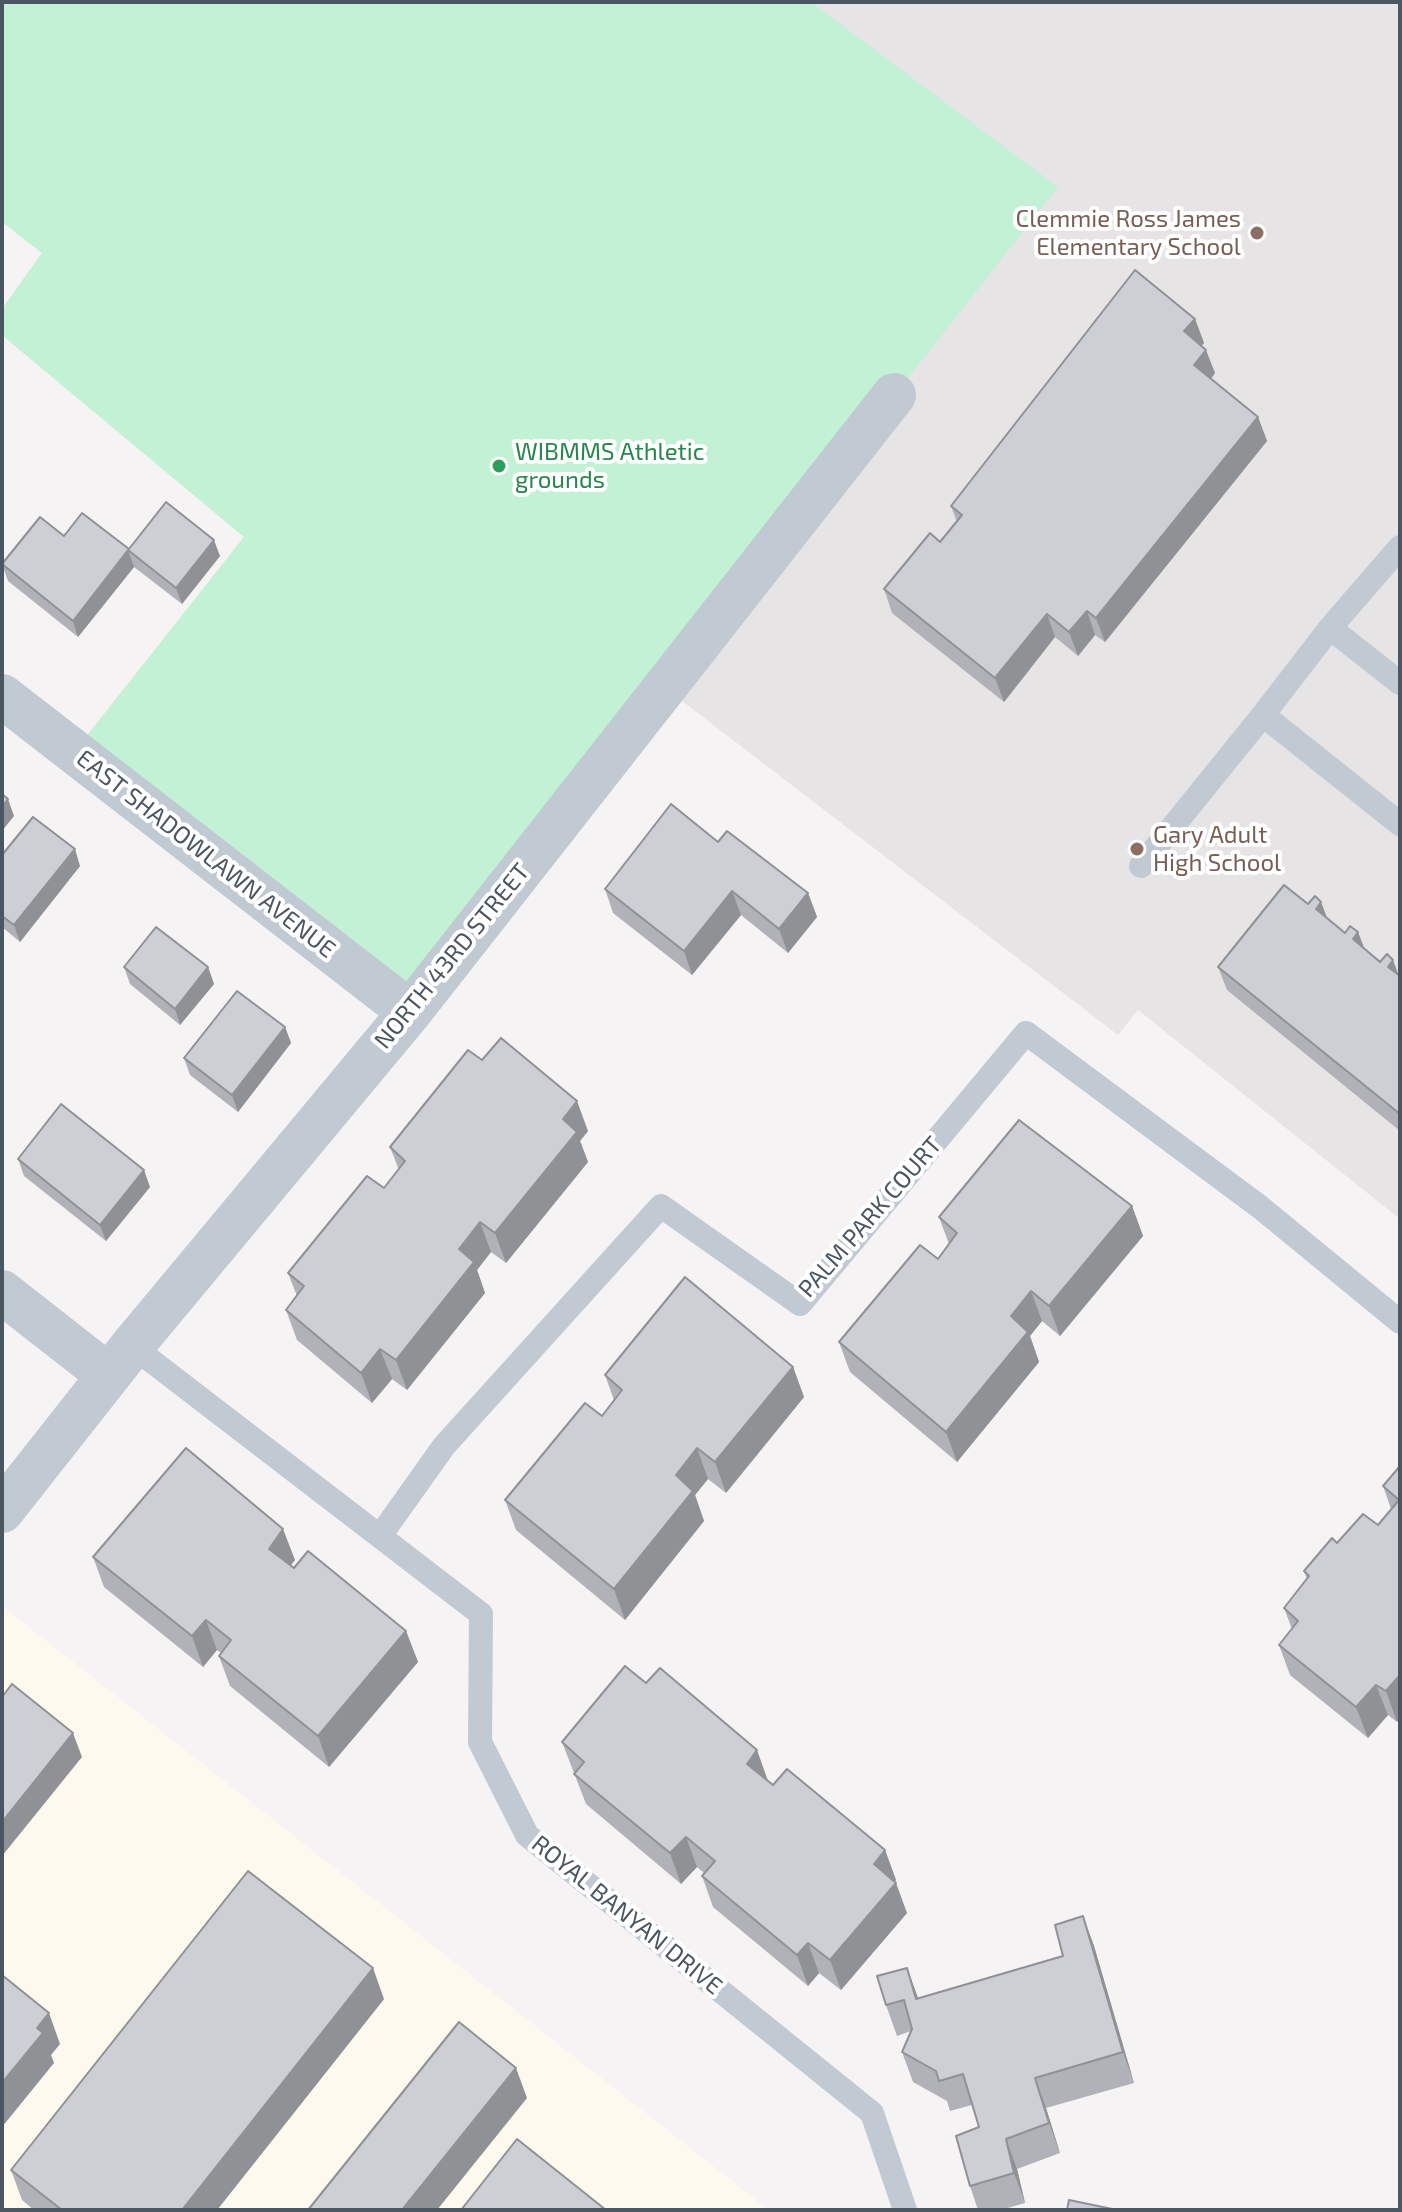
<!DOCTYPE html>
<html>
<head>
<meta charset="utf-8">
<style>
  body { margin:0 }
  #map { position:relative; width:1402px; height:2212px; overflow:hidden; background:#f5f3f3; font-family:"Exo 2",sans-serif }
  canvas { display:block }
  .frame { position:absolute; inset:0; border:4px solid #4a5661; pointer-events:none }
</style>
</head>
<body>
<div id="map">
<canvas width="1402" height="2212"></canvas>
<div class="frame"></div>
</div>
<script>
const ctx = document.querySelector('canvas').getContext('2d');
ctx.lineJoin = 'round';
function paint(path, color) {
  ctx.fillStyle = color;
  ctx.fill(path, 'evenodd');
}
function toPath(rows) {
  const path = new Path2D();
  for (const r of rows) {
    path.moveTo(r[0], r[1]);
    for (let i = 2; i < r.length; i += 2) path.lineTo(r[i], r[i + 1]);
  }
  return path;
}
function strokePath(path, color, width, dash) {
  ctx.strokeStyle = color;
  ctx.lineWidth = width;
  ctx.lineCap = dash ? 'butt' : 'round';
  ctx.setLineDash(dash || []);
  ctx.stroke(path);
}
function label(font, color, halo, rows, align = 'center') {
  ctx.font = font + ' "Exo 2",sans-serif';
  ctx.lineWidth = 8;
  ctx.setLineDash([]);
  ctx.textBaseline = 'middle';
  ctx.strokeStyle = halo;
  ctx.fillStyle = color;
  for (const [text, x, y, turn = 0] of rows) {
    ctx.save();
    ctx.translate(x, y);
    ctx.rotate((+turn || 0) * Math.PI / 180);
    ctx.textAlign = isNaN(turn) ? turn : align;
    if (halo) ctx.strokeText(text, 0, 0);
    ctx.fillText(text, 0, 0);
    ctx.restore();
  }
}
const commercial = toPath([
  [2,1606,20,1620,769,2210,2,2210]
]);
const education = toPath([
  [2,2,1400,2,1400,1219,1138,1010,1118,1035,665,688,74,752,244,537,2,335,2,309,42,253,2,222]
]);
const green = toPath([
  [2,2,811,2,1058,187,410,1012,74,752,244,537,2,335,2,309,42,253,2,222]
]);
const service = toPath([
  [1400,547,1330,628,1263,715,1400,824],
  [1330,628,1400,683],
  [1141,866,1263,715],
  [132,1346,481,1614,480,1742,527,1835,872,2113,905,2210],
  [380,1536,444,1446,661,1206,800,1304,1026,1033,1260,1207,1400,1322]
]);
const minor = toPath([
  [2,696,410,1012],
  [2,1292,108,1375],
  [2,1511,132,1346,410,1012,894,395]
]);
const wall = toPath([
  [1195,319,1204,343,1201,345,1215,373,1211,379,1258,417,1267,441,1105,642,1095,635,1078,656,1055,637,1004,702,892,613,884,589,940,542,957,522,951,506],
  [64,536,129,549,220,556,182,604,134,567,78,637,8,581,2,564],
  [718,842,808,893,817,917,788,953,741,915,692,975,613,913,605,889],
  [2,855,80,866,20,942,2,927],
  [1321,902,1327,919,1345,933,1358,932,1364,948,1400,976,1400,1131,1227,990,1218,967,1308,904],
  [124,967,208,967,214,984,180,1025,130,984],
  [285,1027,291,1043,238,1112,190,1075,184,1058],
  [588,1131,580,1141,588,1162,506,1263,491,1252,477,1270,485,1293,407,1390,392,1379,372,1403,297,1340,286,1310,297,1296,288,1273,384,1188,399,1170,390,1147],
  [18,1159,150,1187,106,1241,24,1176],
  [1132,1206,1143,1236,1060,1336,1042,1321,1030,1336,1039,1362,957,1462,850,1372,839,1342,938,1259,949,1244,939,1217],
  [793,1367,804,1397,726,1493,708,1479,695,1495,704,1521,625,1620,516,1530,505,1500,602,1416,614,1400,605,1375],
  [1400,1466,1397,1722,1388,1715,1368,1738,1290,1675,1279,1645,1292,1629,1284,1608,1307,1579,1304,1571,1337,1543,1378,1525,1391,1509,1383,1486],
  [93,1557,295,1560,290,1565,406,1631,418,1662,329,1767,230,1686,219,1656,221,1653,217,1650,203,1667,104,1587],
  [562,1742,768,1781,773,1785,885,1850,896,1880,894,1882,907,1913,841,1990,819,1973,808,1986,713,1907,702,1876,704,1873,697,1867,681,1884,586,1804],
  [1083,1916,1094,1946,1134,2083,1046,2108,1060,2153,1017,2169,1025,2203,1001,2210,978,2210,970,2186,979,2127,972,2105,950,2111,947,2101,913,2082,902,2052,911,2031,897,2036,886,2005,907,1968,918,1998,1063,1956],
  [384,1999,217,2210,34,2210,22,2200,11,2170]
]);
const shadedWall = toPath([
  [1195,319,1204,343,1193,355,1184,331],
  [1206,350,1215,373,1203,389,1194,365],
  [1258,417,1267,441,1105,642,1096,618],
  [214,540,220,556,182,604,176,588],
  [128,550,134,567,78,637,73,621],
  [1087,611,1095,635,1078,656,1069,632],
  [1047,614,1055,637,1004,702,995,678],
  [8,799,14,816,2,831,2,807],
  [75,849,80,866,20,942,14,925],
  [732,891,741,915,692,975,684,951],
  [808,893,817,917,788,953,779,929],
  [1321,902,1330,926,1316,909],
  [1358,932,1367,956,1353,939],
  [1393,960,1400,979,1388,967],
  [208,967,214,984,180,1025,175,1009],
  [285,1027,291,1043,238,1112,232,1095],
  [577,1101,588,1131,580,1141,588,1162,506,1263,495,1233,563,1119],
  [144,1170,150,1187,106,1241,100,1225],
  [1132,1206,1143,1236,1060,1336,1049,1306],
  [480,1222,491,1252,477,1270,485,1293,407,1390,396,1360,459,1249],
  [1031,1291,1042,1321,1030,1336,1039,1362,957,1462,946,1432,1011,1316],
  [380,1349,392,1379,372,1403,361,1373],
  [793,1367,804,1397,726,1493,715,1462],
  [697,1448,708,1479,695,1495,704,1521,625,1620,614,1589,676,1475],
  [283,1529,295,1560,280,1579,269,1549],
  [206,1620,217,1650,203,1667,192,1636],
  [406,1631,418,1662,329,1767,318,1736],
  [1400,1675,1400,1718,1397,1722,1386,1691],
  [1376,1685,1388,1715,1368,1738,1356,1707],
  [73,1733,82,1757,2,1856,2,1822],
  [757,1750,768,1781,758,1794,747,1764],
  [686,1837,697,1867,681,1884,670,1853],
  [885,1850,896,1880,886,1894,874,1864],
  [896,1883,907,1913,841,1990,830,1960],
  [1083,1916,1094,1946,1134,2083,1123,2052],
  [808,1943,819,1973,808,1986,797,1955],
  [373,1968,384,1999,217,2210,182,2210],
  [907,1968,918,1998,916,1999],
  [49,2013,60,2044,51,2055,54,2063,2,2127,2,2083,37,2028],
  [516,2068,527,2098,437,2210,402,2210],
  [1035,2078,1046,2108,1060,2153,1049,2123],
  [1006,2139,1017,2169,1025,2203,1014,2173]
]);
const building = toPath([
  [1135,270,1195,319,1184,331,1206,350,1194,365,1258,417,1096,618,1087,611,1069,632,1047,614,995,678,884,589,930,533,940,542,962,515,951,506,1135,270],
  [166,502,214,540,176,588,128,550,73,621,2,564,40,517,64,536,82,513,129,549,166,502],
  [2,794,8,799,2,807,2,794],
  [671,804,718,842,727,831,808,893,779,929,732,891,684,951,605,889,671,804],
  [33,817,75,849,14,925,2,916,2,855,33,817],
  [1284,885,1308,904,1315,896,1321,902,1316,909,1345,933,1350,926,1358,932,1353,939,1380,962,1387,954,1393,960,1388,967,1400,976,1400,1114,1218,967,1284,885],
  [156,927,208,967,175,1009,124,967,156,927],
  [237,991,285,1027,232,1095,184,1058,237,991],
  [501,1038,577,1101,563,1119,577,1132,495,1233,480,1222,459,1249,474,1262,396,1360,380,1349,361,1373,286,1310,304,1286,288,1273,367,1176,384,1188,405,1161,390,1147,468,1050,482,1060,501,1038],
  [61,1104,144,1170,100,1225,18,1159,61,1104],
  [1019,1120,1132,1206,1049,1306,1031,1291,1011,1316,1028,1332,946,1432,839,1342,920,1245,938,1259,957,1233,939,1217,1019,1120],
  [685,1277,793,1367,715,1462,697,1448,676,1475,693,1491,614,1589,505,1500,585,1403,602,1416,622,1390,605,1375,685,1277],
  [186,1448,283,1529,269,1549,294,1568,308,1551,406,1631,318,1736,219,1656,231,1640,206,1620,192,1636,93,1557,186,1448],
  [1400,1466,1400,1675,1386,1691,1376,1685,1356,1707,1279,1645,1298,1621,1284,1608,1309,1576,1304,1571,1332,1538,1337,1543,1363,1514,1378,1525,1399,1500,1383,1486,1400,1466],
  [625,1666,646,1683,660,1668,757,1750,747,1764,773,1785,787,1769,885,1850,874,1864,896,1883,830,1960,808,1943,797,1955,702,1876,715,1861,686,1837,670,1853,574,1774,584,1762,562,1742,625,1666],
  [12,1684,73,1733,2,1822,2,1697,12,1684],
  [248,1871,373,1968,182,2210,62,2210,11,2170,248,1871],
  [1083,1916,1123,2052,1035,2078,1049,2123,1006,2139,1014,2173,970,2186,956,2136,979,2127,963,2074,939,2081,936,2071,902,2052,912,2029,904,2000,886,2005,877,1976,907,1968,916,1999,1063,1956,1055,1925,1083,1916],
  [2,1975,49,2013,37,2028,43,2033,2,2083,2,1975],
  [459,2022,516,2068,402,2210,308,2210,459,2022],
  [517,2139,606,2210,461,2210,517,2139],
  [1069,2200,1117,2210,1067,2210,1069,2200]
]);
const markers = [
  [1257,233,8,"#8d6e63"],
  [499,466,8,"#2e9e5b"],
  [1137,849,8,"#8d6e63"]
];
const educationNames = [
  ["Clemmie Ross James",1241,219],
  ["Elementary School",1241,247],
  ["Gary Adult",1153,835,"left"],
  ["High School",1153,863,"left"]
];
const leisureNames = [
  ["WIBMMS Athletic",515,452],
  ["grounds",515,480]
];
const streetNames = [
  ["EAST SHADOWLAWN AVENUE",206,854,38],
  ["NORTH 43RD STREET",452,956,-51],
  ["PALM PARK COURT",870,1217,-49],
  ["ROYAL BANYAN DRIVE",627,1915,39]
];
paint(commercial, '#fdf9ef');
paint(education, '#e6e4e5');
paint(green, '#c3f1d5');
strokePath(service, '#c1cad2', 24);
strokePath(minor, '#c1cad2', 44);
paint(wall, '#b0b2b7');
paint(shadedWall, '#909195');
paint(building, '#cdcfd5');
strokePath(building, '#909195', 2);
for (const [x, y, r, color] of markers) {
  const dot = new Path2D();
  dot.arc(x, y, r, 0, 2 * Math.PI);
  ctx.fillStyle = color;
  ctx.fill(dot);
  strokePath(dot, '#fff', 3);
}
label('24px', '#785e54', '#fff', educationNames, 'right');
label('24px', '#27864d', '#fff', leisureNames, 'left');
label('24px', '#4a5661', '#fff', streetNames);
</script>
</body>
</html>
